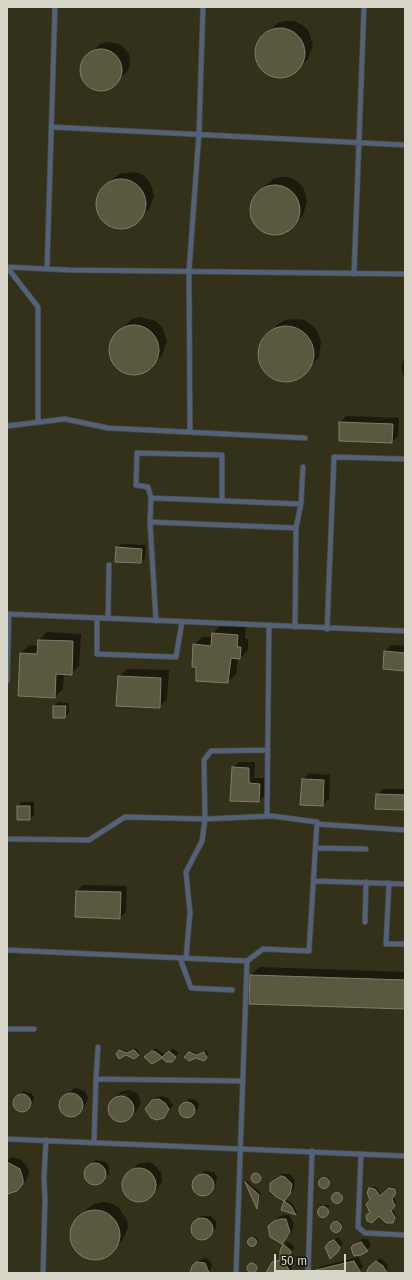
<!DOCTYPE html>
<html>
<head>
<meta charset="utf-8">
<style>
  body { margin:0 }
  #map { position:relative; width:412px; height:1280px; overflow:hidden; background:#33311a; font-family:"Fira Sans",sans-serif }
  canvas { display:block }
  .frame { position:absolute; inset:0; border:8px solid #d6d5c7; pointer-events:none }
  .scale { position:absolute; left:274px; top:1254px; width:72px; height:18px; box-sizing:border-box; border:2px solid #d6d5c7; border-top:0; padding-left:5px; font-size:12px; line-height:14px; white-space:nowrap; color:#d6d5c7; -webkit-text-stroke:3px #19190e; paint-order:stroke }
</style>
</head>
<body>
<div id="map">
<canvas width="412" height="1280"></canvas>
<div class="frame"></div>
<div class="scale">50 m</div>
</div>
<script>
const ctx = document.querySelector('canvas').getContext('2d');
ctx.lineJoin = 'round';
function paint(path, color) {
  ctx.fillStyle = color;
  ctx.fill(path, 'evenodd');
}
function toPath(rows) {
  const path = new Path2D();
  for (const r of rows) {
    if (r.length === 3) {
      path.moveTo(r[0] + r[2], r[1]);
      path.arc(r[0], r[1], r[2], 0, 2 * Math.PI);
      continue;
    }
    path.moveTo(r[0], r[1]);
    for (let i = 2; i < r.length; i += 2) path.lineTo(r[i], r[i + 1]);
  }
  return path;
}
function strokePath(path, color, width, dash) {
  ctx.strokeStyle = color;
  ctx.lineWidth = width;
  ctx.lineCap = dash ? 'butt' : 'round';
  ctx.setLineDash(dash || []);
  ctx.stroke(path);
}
const shadow = toPath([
  [286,21,294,21,302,25,308,30,313,45,308,59,300,67,288,76,274,76,260,67,256,51,258,43,263,36,278,23],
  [106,42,120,44,129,54,130,66,127,72,109,88,97,90,91,87,82,77,82,63,100,44],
  [135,172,143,175,149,181,152,188,154,196,149,209,129,226,114,227,107,224,101,218,97,210,99,194,103,187,119,174],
  [281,177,289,177,297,181,303,187,307,201,303,215,295,223,283,232,268,233,261,229,255,223,251,216,251,208,253,200,257,193,273,179],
  [140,317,156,321,162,327,167,341,162,355,149,369,135,374,128,373,120,369,114,364,111,356,110,348,112,340,117,333,132,319],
  [294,319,304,320,312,325,318,332,321,341,319,357,300,378,284,382,276,380,268,375,262,367,259,359,259,349,262,340,277,325,285,320],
  [405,357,405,382,401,367],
  [346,416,399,418,398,436,392,442,340,422],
  [121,544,146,545,145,558,141,562,117,548],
  [221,625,246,627,245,639,248,639,248,650,240,658,238,658,236,674,228,682,197,666,194,645,202,637,213,637,213,633],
  [47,632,81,634,79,666,71,674,64,673,63,689,55,697,21,653,29,645,39,646,39,640],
  [391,645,405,646,405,670,385,651],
  [127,669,169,670,167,699,159,707,119,677],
  [58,702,69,703,69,713,65,717,54,706],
  [239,762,255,762,254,778,265,778,265,795,259,801,232,768],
  [309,773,330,775,329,799,322,805,303,779],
  [383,789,405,789,405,809,377,795],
  [22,802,34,802,34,815,30,819,18,806],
  [83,885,127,886,126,912,120,918,76,916,77,891],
  [259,967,405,972,405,1008,251,975],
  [156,1048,165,1055,170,1050,174,1049,179,1053,171,1061,168,1061,162,1057,152,1063,149,1054],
  [121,1049,129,1052,136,1049,140,1053,134,1058,126,1054,117,1054],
  [192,1051,199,1054,206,1051,208,1054,206,1058,186,1057],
  [75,1088,85,1091,88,1098,84,1107,78,1113,72,1116,63,1112,60,1105,62,1098],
  [129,1090,137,1093,141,1103,136,1112,130,1118,123,1121,112,1118,109,1110,111,1102,115,1098,127,1095,127,1093,117,1096,121,1092],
  [23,1091,31,1093,34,1097,32,1105,23,1111,16,1109,14,1104,15,1099],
  [163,1096,169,1099,173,1105,165,1115,153,1101,157,1097],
  [189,1099,194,1099,199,1104,197,1111,189,1117,185,1117,179,1109],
  [13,1157,22,1160,28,1168,29,1172,26,1181,20,1187,7,1191,7,1160],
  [96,1160,106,1162,109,1167,109,1174,97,1184,89,1182,85,1176,86,1169],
  [149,1162,153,1164,161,1172,162,1182,150,1198,140,1201,129,1198,126,1194,123,1184,128,1174,138,1164],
  [204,1171,214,1172,217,1177,215,1187,205,1195,198,1194,194,1189,195,1179],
  [257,1177,4.5],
  [281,1174,290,1174,295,1180,294,1189,284,1200,271,1183],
  [325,1182,5],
  [247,1181,261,1193,257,1207,246,1182],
  [375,1186,382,1196,391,1187,395,1187,397,1191,393,1196,396,1202,393,1209,396,1215,394,1221,388,1223,379,1215,371,1213,372,1200,369,1190],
  [336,1192,342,1193,341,1201,339,1202,333,1202],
  [287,1200,293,1204,297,1212,296,1214,282,1209],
  [102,1202,110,1203,118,1207,127,1220,128,1228,122,1241,114,1250,108,1255,94,1259,81,1254,75,1248,71,1232,79,1217,87,1209,94,1204],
  [325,1205,329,1205,328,1214,326,1216,320,1215,319,1209],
  [285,1215,289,1215,294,1223,292,1232,282,1242,269,1226,279,1217],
  [201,1216,211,1216,216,1221,216,1228,205,1239,196,1238,193,1232,193,1226],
  [335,1221,340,1221,343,1226,336,1232,333,1230],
  [253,1241,4.5],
  [338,1237,343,1243,331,1257,328,1244],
  [363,1238,368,1240,371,1246,367,1250,354,1245],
  [287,1241,293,1245,294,1249,286,1256,292,1265,291,1273,268,1273,273,1263,281,1258,284,1245],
  [358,1257,363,1267,358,1273,317,1273,316,1271,319,1267],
  [204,1258,209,1260,212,1264,211,1269,207,1273,193,1273,197,1263],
  [380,1258,388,1265,386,1273,369,1273,370,1267],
  [253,1267,4.5]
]);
const building = toPath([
  [280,53,25],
  [101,70,21],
  [121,204,25],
  [275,210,25],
  [134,350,25],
  [286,354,28],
  [339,422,393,424,392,443,339,441,339,422],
  [116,547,142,549,141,563,115,562,116,547],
  [212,633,238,635,237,647,241,647,240,659,231,658,228,683,196,681,196,667,192,667,193,644,211,646,212,633],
  [38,640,73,641,72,675,56,674,55,698,18,696,20,653,37,654,38,640],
  [384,651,405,653,405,671,383,669,384,651],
  [118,676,161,678,160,708,116,706,118,676],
  [53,706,66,706,65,718,53,718,53,706],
  [232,767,249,768,249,783,260,784,259,802,230,801,232,767],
  [302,779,324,780,323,806,300,805,302,779],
  [376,794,405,795,405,810,375,809,376,794],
  [17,806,30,806,30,820,17,820,17,806],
  [76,891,121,892,120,919,75,917,76,891],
  [250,975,405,980,405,1009,249,1004,250,975],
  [119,1050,127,1053,134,1050,139,1055,134,1059,126,1055,119,1059,116,1054,119,1050],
  [152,1051,156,1052,162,1057,169,1051,176,1057,172,1062,166,1062,162,1058,152,1064,144,1057,152,1051],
  [189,1052,197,1055,204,1052,207,1058,204,1061,196,1058,189,1061,184,1057,189,1052],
  [71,1105,12],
  [22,1103,9],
  [121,1109,13],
  [159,1099,165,1103,169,1109,164,1118,157,1120,151,1118,145,1109,152,1100,159,1099],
  [187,1110,8],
  [7,1162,20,1169,23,1179,23,1184,17,1191,7,1194,7,1162],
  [95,1174,11],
  [139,1185,17],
  [256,1178,5],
  [203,1185,11],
  [281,1176,285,1177,292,1184,290,1194,284,1201,275,1196,270,1191,270,1183,281,1176],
  [324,1183,5.5],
  [245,1182,259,1195,257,1209,245,1182],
  [369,1188,375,1189,380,1196,389,1188,395,1189,396,1193,392,1199,395,1206,391,1211,395,1217,393,1223,386,1223,379,1216,372,1223,367,1221,366,1215,370,1213,366,1204,370,1200,367,1193,369,1188],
  [337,1198,5.5],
  [284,1201,291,1206,296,1215,281,1210,284,1201],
  [323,1212,5.5],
  [95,1235,25],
  [202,1229,11],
  [281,1219,286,1219,290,1232,282,1244,270,1237,268,1226,274,1221,281,1219],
  [336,1227,5.5],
  [252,1242,4.5],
  [334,1240,340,1247,338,1252,330,1259,325,1247,329,1242,334,1240],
  [361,1242,368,1251,361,1255,354,1256,351,1248,353,1245,361,1242],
  [283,1244,291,1251,290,1255,283,1260,291,1273,266,1273,272,1262,280,1260,280,1251,283,1244],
  [354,1261,361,1273,316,1273,316,1270,354,1261],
  [376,1261,383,1266,387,1273,366,1273,369,1267,376,1261],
  [196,1262,205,1263,209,1273,190,1273,192,1266,196,1262],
  [252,1268,5]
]);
const lane = toPath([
  [51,127,405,145],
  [7,267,69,270,405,274],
  [7,267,38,307,38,421],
  [47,269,55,7],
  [354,274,364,7],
  [7,426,65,419,108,428,305,438],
  [190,432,189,271,199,133,203,7],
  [151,498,148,487,136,485,137,453,222,455,222,501],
  [301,504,303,467],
  [150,522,151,498,301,504,296,528],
  [7,614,405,631],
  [97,618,97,654,176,657,182,622],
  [108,618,109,565],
  [156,621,150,522,296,528,295,627],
  [327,629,334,457,405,459],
  [7,681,9,614],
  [267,816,269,626],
  [317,824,405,830],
  [7,839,89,840,125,817,205,819,272,816,317,822,309,951,263,949,247,961,7,950],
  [316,848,366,849],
  [314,881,405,884],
  [389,883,386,944,405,944],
  [365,922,366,882],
  [180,958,191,988,232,990],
  [186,958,190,913,186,872,202,841,205,819,204,760,211,751,268,750],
  [7,1029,34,1029],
  [96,1079,98,1047],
  [7,1139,405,1156],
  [94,1142,96,1079,243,1081],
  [361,1154,358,1227,365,1233,405,1235],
  [43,1273,45,1200,44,1178,46,1140],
  [236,1273,247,961],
  [308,1273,312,1151]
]);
paint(shadow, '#0007');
paint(building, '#5a5940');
strokePath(building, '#807f64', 1);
strokePath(lane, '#504f39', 6);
strokePath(lane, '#51617e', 4.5);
</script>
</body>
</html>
